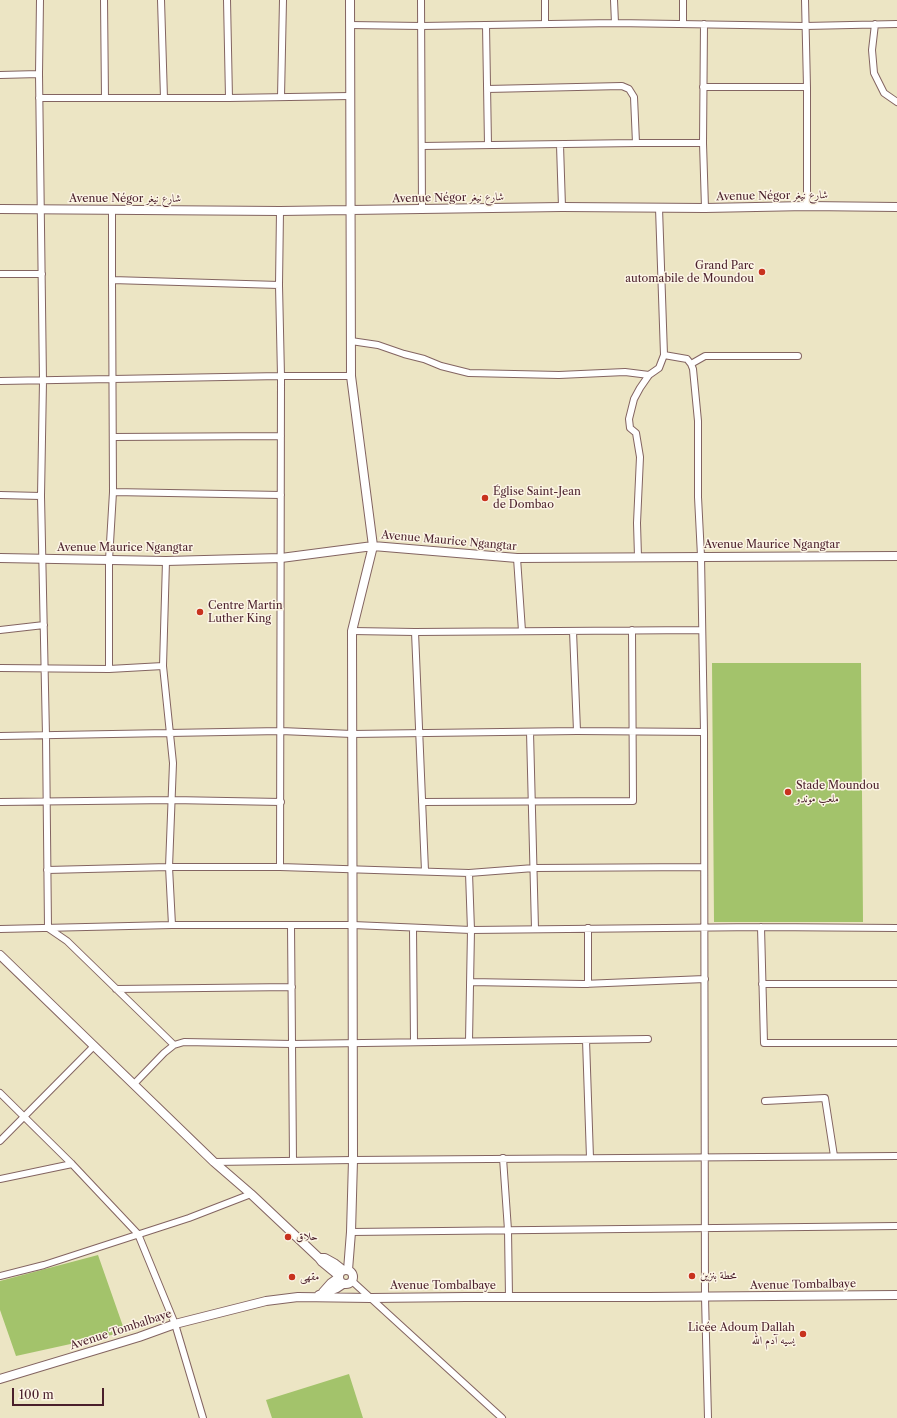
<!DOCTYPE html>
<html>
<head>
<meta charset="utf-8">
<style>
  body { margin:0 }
  #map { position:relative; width:897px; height:1418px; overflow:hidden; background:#ece5c4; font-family:"Libre Caslon Text",serif }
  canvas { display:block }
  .scale { position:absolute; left:12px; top:1388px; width:92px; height:18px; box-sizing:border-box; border:2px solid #4a1f2b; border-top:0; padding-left:5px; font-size:12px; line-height:14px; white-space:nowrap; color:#4a1f2b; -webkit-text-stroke:3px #fcf5e5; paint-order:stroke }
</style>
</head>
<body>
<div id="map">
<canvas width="897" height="1418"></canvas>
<div class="scale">100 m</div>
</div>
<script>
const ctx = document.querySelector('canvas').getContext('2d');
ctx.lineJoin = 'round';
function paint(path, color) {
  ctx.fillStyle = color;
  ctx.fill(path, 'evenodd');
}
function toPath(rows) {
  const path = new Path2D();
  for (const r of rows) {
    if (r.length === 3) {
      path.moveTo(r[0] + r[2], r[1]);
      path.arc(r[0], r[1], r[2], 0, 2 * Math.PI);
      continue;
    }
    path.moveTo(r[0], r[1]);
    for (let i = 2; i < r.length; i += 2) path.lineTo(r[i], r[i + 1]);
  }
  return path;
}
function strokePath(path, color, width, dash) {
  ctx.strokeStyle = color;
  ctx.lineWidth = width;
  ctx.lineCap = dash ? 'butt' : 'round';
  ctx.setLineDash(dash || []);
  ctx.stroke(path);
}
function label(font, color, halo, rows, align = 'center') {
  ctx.font = font + ' "Libre Caslon Text",Amiri,serif';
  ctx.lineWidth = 3;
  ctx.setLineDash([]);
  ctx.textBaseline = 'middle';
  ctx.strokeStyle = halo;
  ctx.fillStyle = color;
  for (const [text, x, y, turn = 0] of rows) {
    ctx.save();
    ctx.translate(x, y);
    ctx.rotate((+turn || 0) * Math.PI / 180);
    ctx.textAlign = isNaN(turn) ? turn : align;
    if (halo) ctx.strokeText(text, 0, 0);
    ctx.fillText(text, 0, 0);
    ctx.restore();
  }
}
const green = toPath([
  [712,663,861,663,863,922,714,922],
  [98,1255,125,1332,16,1356,0,1310,0,1281],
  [349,1374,363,1418,272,1418,266,1400]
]);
const street = toPath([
  [40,0,39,74,43,381,41,496,46,736,48,928,67,941,174,1045],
  [104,0,105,98],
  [161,0,164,98],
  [227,0,229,98],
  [421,0,422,210],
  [545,0,545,24],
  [614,0,615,23],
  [683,0,683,24],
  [805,0,807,87,807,206],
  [704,24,703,143,705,208],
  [875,24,872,50,874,73,884,93,897,102],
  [350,25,421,26,615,23,805,26,897,24],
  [486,25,488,145],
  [0,75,39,74],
  [703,87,807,87],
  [487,89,622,86,629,89,634,97,636,143],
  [281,97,283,0],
  [39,98,229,98,350,96],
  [560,145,562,207],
  [422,146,636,143,703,143],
  [112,210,112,280,279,285],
  [280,211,279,285,281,376,280,867],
  [0,274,42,274],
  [351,341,378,345,404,354,424,359,441,366,469,373,559,375,625,372,649,375],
  [664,355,687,359,691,364,693,369,698,421,698,497,701,556,704,732,705,1297,708,1418],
  [691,364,705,356,798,356],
  [0,381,281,376,351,376],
  [113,437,281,436],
  [113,492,281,495],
  [0,495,41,496],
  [638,557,637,523,640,457,636,433,630,428,629,419,634,399,640,388,649,375,659,368,664,355,659,208],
  [517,558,522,631],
  [166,561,163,666,173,763,169,867,172,925],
  [0,630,44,625],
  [352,631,415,632,702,630],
  [573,631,577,731],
  [415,632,425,871],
  [0,668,109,669,163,666],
  [109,669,109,560,113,492,112,280],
  [530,732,535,929],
  [0,736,281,731,352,734,577,731,704,732],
  [0,802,172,800,281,802],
  [422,802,633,801,632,630],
  [47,870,169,867,280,867,469,873,534,868,704,867],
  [469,873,471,930,469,1041],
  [291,925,293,1161],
  [761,927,764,1043,897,1043],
  [413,928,414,1042],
  [0,929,172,925,353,925,471,930,761,927,897,928],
  [470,982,583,984,705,979],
  [588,984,588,928],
  [762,984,897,984],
  [116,989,292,987],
  [586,1040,590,1158],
  [134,1084,164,1053,174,1045,184,1042,292,1044,648,1039],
  [0,1093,72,1164,138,1234,175,1324,203,1418],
  [765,1101,825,1098,834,1156],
  [0,1141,94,1046],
  [503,1158,508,1230,509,1297],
  [214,1162,353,1160,897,1156],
  [0,1179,72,1164],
  [351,1232,897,1226],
  [0,1276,44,1265,189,1218,251,1194],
  [352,1281,502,1418]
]);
const secondary = toPath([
  [0,209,280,211,562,207,705,208,807,206,897,207],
  [0,558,166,561,281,558,373,546,517,558,897,556],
  [0,955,214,1162,251,1194,319,1258,322,1262,339,1276],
  [319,1258,325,1258,334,1263,343,1270],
  [346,1277,7],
  [348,1270,351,1232,353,1160,352,631,373,546,351,376,350,0],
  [323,1292,331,1283,338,1278],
  [319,1295,337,1288,343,1284],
  [0,1379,139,1337,175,1324,266,1301,298,1297,371,1298,466,1297,649,1297,897,1295]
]);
const markers = [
  [762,272,4,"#c8321e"],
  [485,498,4,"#c8321e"],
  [200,612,4,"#c8321e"],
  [788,792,4,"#c8321e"],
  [288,1237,4,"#c8321e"],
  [692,1276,4,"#c8321e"],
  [292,1277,4,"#c8321e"],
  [803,1334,4,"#c8321e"]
];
const streetNames = [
  ["Avenue Négor شارع نيغر",772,196,-1],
  ["Avenue Négor شارع نيغر",448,198,-1],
  ["Avenue Négor شارع نيغر",125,199],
  ["Avenue Maurice Ngangtar",449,541,5],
  ["Avenue Maurice Ngangtar",772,545],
  ["Avenue Maurice Ngangtar",125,548],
  ["Avenue Tombalbaye",803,1285,-1],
  ["Avenue Tombalbaye",443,1286],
  ["Avenue Tombalbaye",121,1330,-18]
];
const poiNames = [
  ["Grand Parc",754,266,"right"],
  ["automabile de Moundou",754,279,"right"],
  ["Église Saint-Jean",493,492],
  ["de Dombao",493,505],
  ["Centre Martin",208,606],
  ["Luther King",208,619],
  ["Stade Moundou",796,786],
  ["ملعب موندو",796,799],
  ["حلاق",296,1237],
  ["محطة بنزين",700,1276],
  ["مقهى",300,1277],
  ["Licée Adoum Dallah",795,1328,"right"],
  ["يسيه آدم الله",795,1341,"right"]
];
paint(green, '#a3c36b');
strokePath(street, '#836461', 8);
strokePath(secondary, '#836461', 10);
strokePath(street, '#fff', 6);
strokePath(secondary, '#fff', 8);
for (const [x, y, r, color] of markers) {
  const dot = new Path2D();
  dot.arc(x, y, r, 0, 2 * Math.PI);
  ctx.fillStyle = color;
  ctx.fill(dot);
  strokePath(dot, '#fcf5e5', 1.5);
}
label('11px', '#4a1f2b', '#fcf5e5', streetNames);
label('11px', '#4a1f2b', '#fcf5e5', poiNames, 'left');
</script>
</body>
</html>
